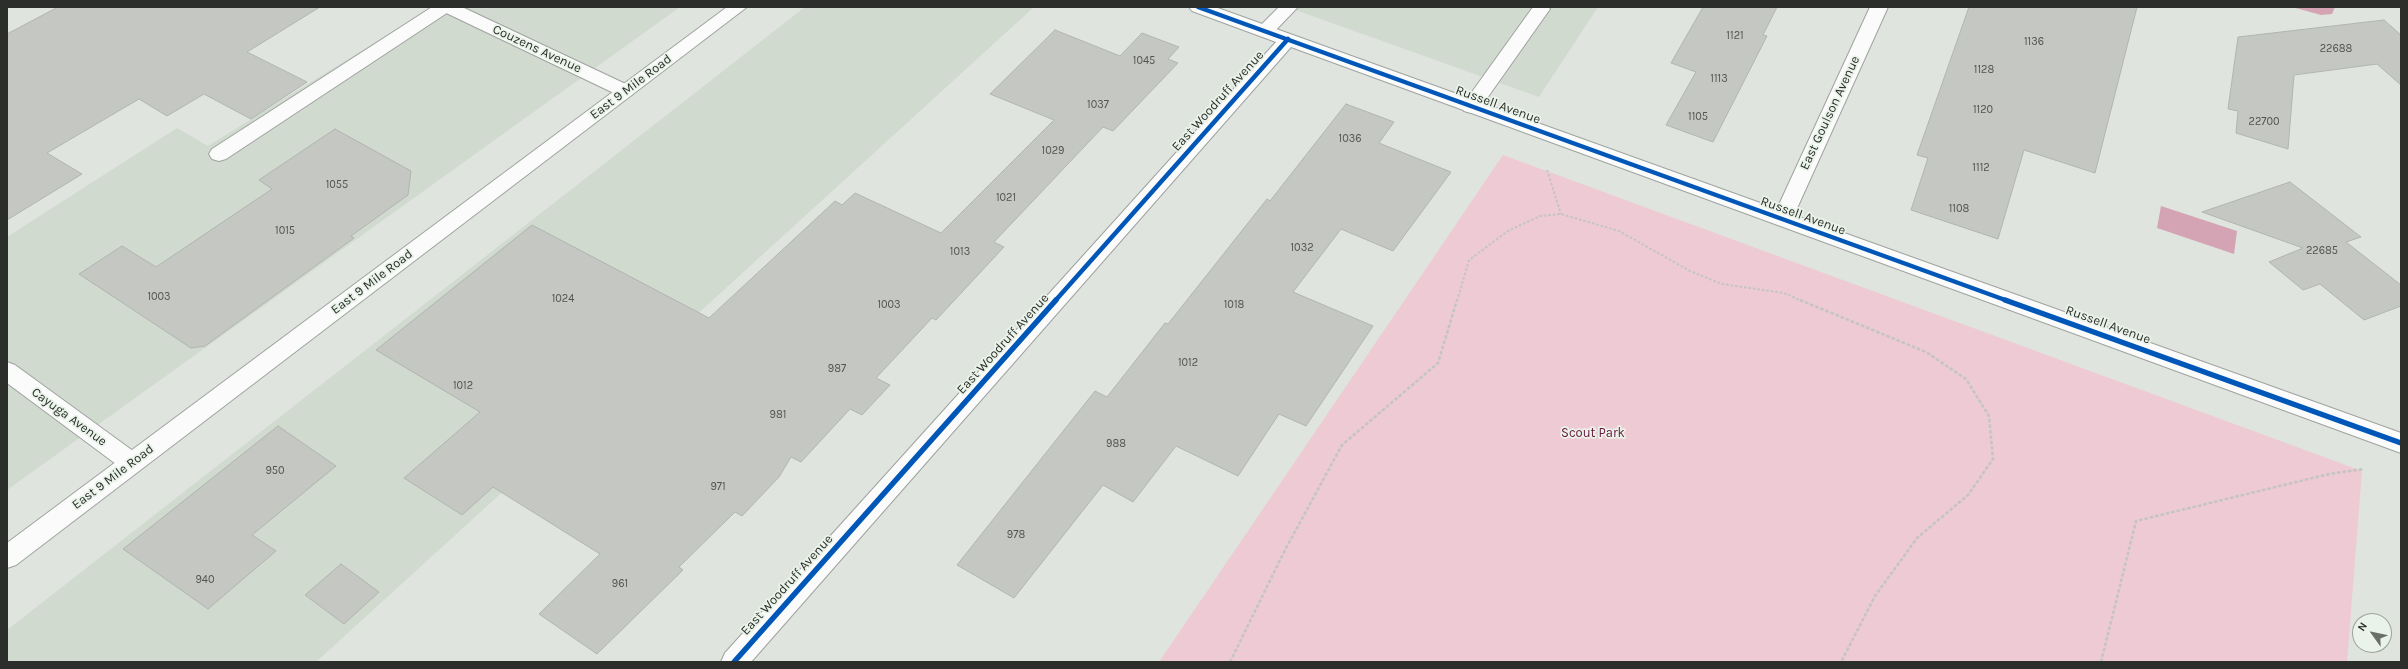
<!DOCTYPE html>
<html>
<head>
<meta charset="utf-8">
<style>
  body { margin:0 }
  #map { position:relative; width:2408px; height:669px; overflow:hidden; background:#dfe4de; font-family:Karla,sans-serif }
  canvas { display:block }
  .frame { position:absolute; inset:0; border:8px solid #2b2e2a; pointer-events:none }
  .north { position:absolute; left:2352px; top:613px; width:40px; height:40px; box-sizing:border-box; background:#eaf3e9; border:1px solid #9ea49d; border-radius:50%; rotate:303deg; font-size:11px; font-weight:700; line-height:16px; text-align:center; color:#2b2e2a }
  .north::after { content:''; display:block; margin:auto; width:14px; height:18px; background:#6a6e69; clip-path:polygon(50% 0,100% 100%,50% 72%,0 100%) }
</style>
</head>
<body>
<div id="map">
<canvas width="2408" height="669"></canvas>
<div class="frame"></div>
<div class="north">N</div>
</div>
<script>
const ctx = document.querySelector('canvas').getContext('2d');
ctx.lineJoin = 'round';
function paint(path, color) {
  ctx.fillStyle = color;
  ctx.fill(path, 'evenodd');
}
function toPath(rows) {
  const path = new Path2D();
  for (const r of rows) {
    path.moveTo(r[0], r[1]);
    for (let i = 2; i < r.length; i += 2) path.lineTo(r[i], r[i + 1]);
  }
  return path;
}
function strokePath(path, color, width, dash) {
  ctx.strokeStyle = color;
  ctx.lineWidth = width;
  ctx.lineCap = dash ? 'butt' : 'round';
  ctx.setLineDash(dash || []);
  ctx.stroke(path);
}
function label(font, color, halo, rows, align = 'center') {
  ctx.font = font + ' Karla,sans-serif';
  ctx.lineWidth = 3.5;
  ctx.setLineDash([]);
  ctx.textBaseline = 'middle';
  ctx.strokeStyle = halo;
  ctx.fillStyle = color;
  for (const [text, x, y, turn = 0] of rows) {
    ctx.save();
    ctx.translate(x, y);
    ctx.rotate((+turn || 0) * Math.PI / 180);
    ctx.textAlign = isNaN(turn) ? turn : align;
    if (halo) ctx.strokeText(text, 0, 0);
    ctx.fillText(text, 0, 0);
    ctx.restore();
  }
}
const built = toPath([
  [432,7,680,7,7,490,7,237,177,128,208,146],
  [805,7,1034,7,316,662,7,662,7,630],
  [1287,7,1598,7,1539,97]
]);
const green = toPath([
  [1503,155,2362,471,2347,662,1159,662]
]);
const water = toPath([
  [2292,7,2335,7,2332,14,2321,15],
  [2161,206,2237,231,2234,254,2157,228]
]);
const building = toPath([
  [58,7,320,7,247,52,307,82,251,119,204,94,167,116,139,99,47,153,82,174,7,220,7,34,58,7],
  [1703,7,1777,7,1763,35,1767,36,1713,142,1666,125,1696,72,1671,63,1703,7],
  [1969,7,2137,7,2095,173,2024,150,1998,239,1911,210,1928,158,1917,155,1969,7],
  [2384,20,2401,35,2401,85,2377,64,2294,75,2288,149,2236,133,2238,111,2228,109,2238,37,2384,20],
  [1055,30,1120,56,1142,33,1179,47,1168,59,1178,63,1113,131,1103,127,994,242,1004,247,936,320,932,318,876,378,890,385,862,415,850,409,801,462,791,457,779,477,742,516,735,512,679,567,683,570,597,654,539,614,600,554,493,487,462,515,404,478,480,412,376,350,532,225,709,318,835,201,842,205,855,193,941,233,1054,120,990,94,1055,30],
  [1346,104,1394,122,1379,143,1451,172,1393,251,1341,229,1293,292,1373,326,1306,426,1279,414,1238,476,1176,446,1133,502,1103,485,1014,598,957,565,1095,391,1107,397,1165,323,1168,324,1267,199,1270,201,1346,104],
  [335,129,411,171,408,195,351,236,354,238,205,346,191,348,79,274,122,246,156,267,272,189,259,180,335,129],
  [2290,182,2361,237,2346,242,2401,285,2401,306,2364,320,2320,284,2303,290,2269,262,2303,248,2202,212,2290,182],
  [278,426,336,466,252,535,276,551,208,609,123,549,278,426],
  [341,564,379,592,344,624,305,595,341,564]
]);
const pathFar1 = toPath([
  [1547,170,1561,214],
  [1457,301,1469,260,1508,231,1540,216,1561,214,1619,231,1690,271,1722,284,1784,293,1802,301]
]);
const path = toPath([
  [1800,300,1926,352,1966,379,1989,416,1993,459,1968,495,1917,538,1875,596,1841,662],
  [1230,662,1285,550,1342,445,1438,363,1457,300],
  [2101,662,2136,521,2329,474,2364,469]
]);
const lane = toPath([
  [432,7,453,7,450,11,226,159,219,161,212,159,209,154,212,149,432,7],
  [1279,7,1298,7,1271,35,1259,35,1256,31,1259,27,1279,7],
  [1533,7,1548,7,1550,9,1478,111,1471,113,1464,111,1462,107,1464,103,1533,7]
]);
const street = toPath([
  [439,7,462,7,632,87,634,91,632,95,625,97,618,95,442,11,439,7],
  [1189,7,1215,7,1777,209,1870,7,1888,7,1794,215,2401,433,2401,453,1291,47,751,662,721,662,725,653,1276,42,1192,11,1189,7],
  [7,362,15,365,140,456,144,463,140,470,132,473,124,470,7,383,7,362]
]);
const secondary = toPath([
  [727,7,747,7,16,565,7,568,7,543,727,7]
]);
const cyclewayFar1 = toPath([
  [1198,7,2008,301],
  [1055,301,1288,39]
]);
const cycleway = toPath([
  [2005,300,2401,443],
  [734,662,1056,300]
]);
const numberNames = [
  ["1121",1735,36],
  ["1136",2034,42],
  ["22688",2336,49],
  ["1045",1144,61],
  ["1128",1984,70],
  ["1113",1719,79],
  ["1037",1098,105],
  ["1120",1983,110],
  ["1105",1698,117],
  ["22700",2264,122],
  ["1036",1350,139],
  ["1029",1053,151],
  ["1112",1981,168],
  ["1055",337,185],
  ["1021",1006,198],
  ["1108",1959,209],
  ["1015",285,231],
  ["1032",1302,248],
  ["22685",2322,251],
  ["1013",960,252],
  ["1003",159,297],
  ["1024",563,299],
  ["1003",889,305],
  ["1018",1234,305],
  ["1012",1188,363],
  ["987",837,369],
  ["1012",463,386],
  ["981",778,415],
  ["988",1116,444],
  ["950",275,471],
  ["971",718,487],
  ["978",1016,535],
  ["940",205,580],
  ["961",620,584]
];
const streetNames = [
  ["Couzens Avenue",537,49,25],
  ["East 9 Mile Road",631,87,-37],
  ["East Woodruff Avenue",1218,101,-48],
  ["Russell Avenue",1498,105,20],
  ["East Goulson Avenue",1830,113,-65],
  ["Russell Avenue",1803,216,20],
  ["East 9 Mile Road",372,282,-37],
  ["Russell Avenue",2108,325,20],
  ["East Woodruff Avenue",1003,344,-48],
  ["Cayuga Avenue",69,417,36],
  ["East 9 Mile Road",113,477,-37],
  ["East Woodruff Avenue",787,585,-48]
];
const parkNames = [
  ["Scout Park",1593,433]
];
paint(built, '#d0dacf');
paint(green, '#eecad5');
paint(water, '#d4a4b5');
paint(building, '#c4c7c2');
strokePath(building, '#b1b5b0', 1);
strokePath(lane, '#9fa39f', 2);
strokePath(street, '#9fa39f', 2);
strokePath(secondary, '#9fa39f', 2);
strokePath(pathFar1, '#c3c4c3', 2, [2.5, 2]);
strokePath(path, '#c3c4c3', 2.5, [3.5, 2]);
paint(lane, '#fafbfa');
paint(street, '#fafbfa');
paint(secondary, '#fafbfa');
strokePath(cyclewayFar1, '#0057b8', 4.5);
strokePath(cycleway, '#0057b8', 5.5);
label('11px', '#515450', null, numberNames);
label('13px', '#2b2e2a', '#eaf3e9', streetNames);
label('13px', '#68153e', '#eaf3e9', parkNames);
</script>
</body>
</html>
